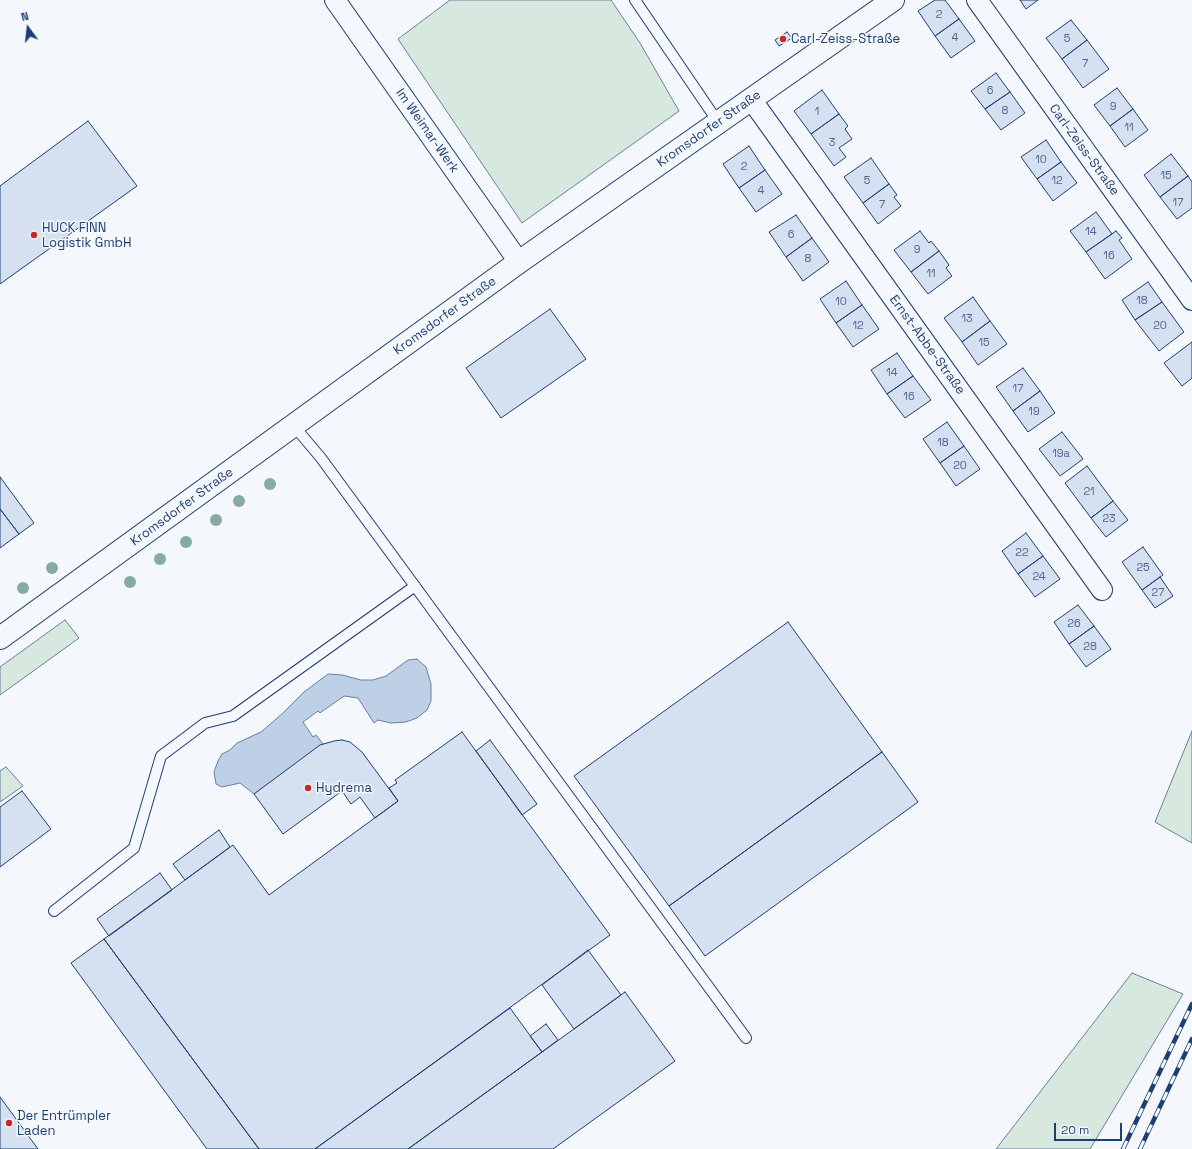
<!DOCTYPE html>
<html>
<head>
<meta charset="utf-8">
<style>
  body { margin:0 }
  #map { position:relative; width:1192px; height:1149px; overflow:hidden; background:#f4f7fb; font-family:"Space Grotesk",sans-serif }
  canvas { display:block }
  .north { position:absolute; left:8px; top:8px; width:40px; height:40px; -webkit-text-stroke:3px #f4f7fb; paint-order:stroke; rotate:345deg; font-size:11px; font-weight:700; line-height:16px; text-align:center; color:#1d3f73 }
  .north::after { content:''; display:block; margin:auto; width:14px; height:18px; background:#1d3f73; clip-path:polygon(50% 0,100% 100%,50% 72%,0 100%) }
  .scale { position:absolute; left:1054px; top:1123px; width:68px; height:18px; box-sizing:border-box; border:2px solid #1d3f73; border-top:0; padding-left:5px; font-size:12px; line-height:14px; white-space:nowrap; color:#1d3f73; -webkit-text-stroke:3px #f4f7fb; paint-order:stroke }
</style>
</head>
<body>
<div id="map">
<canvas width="1192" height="1149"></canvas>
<div class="north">N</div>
<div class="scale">20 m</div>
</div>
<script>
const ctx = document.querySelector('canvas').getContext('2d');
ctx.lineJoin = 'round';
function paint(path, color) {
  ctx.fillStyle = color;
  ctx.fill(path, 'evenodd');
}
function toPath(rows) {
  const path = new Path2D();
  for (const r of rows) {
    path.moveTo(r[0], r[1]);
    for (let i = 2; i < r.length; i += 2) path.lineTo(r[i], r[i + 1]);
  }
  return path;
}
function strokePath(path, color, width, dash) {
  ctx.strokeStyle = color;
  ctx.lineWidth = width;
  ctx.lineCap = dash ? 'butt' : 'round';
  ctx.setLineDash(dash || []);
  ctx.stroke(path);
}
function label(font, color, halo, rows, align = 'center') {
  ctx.font = font + ' "Space Grotesk",sans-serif';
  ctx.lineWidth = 3;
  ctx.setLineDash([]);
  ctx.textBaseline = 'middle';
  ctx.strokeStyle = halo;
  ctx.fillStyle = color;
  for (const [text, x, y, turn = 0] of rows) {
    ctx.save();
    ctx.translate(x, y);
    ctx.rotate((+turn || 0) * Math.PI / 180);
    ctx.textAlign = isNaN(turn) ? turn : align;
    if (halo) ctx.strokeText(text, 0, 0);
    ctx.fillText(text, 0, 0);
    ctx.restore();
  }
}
const green = toPath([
  [450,0,611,0,640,43,679,111,522,223,398,39,450,0],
  [65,620,79,638,0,695,0,667,65,620],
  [1192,731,1192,843,1155,822,1192,731],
  [6,767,23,786,0,802,0,771,6,767],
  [1132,973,1183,994,1090,1149,996,1149,1132,973]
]);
const water = toPath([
  [417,659,426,667,431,684,431,701,427,710,417,718,406,722,391,723,378,720,374,723,358,698,344,696,320,713,318,711,303,722,313,737,316,735,323,744,254,794,240,783,222,787,216,784,214,772,218,761,222,754,230,750,237,743,261,732,283,713,304,692,328,674,342,675,361,680,373,680,386,676,408,660,417,659]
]);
const building = toPath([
  [935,0,945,0,959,19,935,36,918,11,935,0],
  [1020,0,1038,0,1026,9,1020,0],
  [959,19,975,41,951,58,935,36,959,19],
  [1071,20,1087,40,1062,59,1046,38,1071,20],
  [787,32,792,38,779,46,775,40,787,32],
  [1087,40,1109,69,1083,88,1062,59,1087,40],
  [996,73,1010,92,985,109,971,91,996,73],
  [1117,88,1133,109,1110,126,1094,105,1117,88],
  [822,90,839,114,811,134,794,111,822,90],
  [1010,92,1025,113,1001,130,985,109,1010,92],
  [1133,109,1148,130,1125,147,1110,126,1133,109],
  [839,114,848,126,845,129,852,139,839,148,846,157,834,166,811,134,839,114],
  [88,121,137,186,0,284,0,186,88,121],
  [1046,140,1061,162,1037,179,1021,157,1046,140],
  [749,146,765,170,739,188,723,164,749,146],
  [1171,154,1188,176,1160,197,1144,175,1171,154],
  [871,158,889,184,863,203,844,177,871,158],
  [1061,162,1077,183,1053,201,1037,179,1061,162],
  [765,170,782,194,756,212,739,188,765,170],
  [1188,176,1192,182,1192,208,1177,219,1160,197,1188,176],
  [889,184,897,195,894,197,901,206,878,224,863,203,889,184],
  [1096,212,1112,234,1086,252,1070,231,1096,212],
  [796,215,812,238,786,257,769,232,796,215],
  [920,231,929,243,931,241,939,251,911,272,894,250,920,231],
  [1116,231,1122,238,1119,240,1132,259,1105,279,1086,252,1116,231],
  [812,238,829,262,803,281,786,257,812,238],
  [939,251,949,265,946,268,952,276,928,294,911,272,939,251],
  [846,281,862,305,836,323,820,299,846,281],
  [1148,282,1162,302,1135,320,1122,300,1148,282],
  [973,297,990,321,962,342,944,318,973,297],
  [1162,302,1184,332,1159,351,1135,320,1162,302],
  [862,305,879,329,853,347,836,323,862,305],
  [550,309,586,359,501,418,466,368,550,309],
  [990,321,1007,344,978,365,962,342,990,321],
  [1192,342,1192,378,1182,386,1164,363,1192,342],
  [897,353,913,376,887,394,871,370,897,353],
  [1023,368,1040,391,1013,411,996,387,1023,368],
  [913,376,931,400,905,418,887,394,913,376],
  [1040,391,1055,413,1028,432,1013,411,1040,391],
  [947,422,964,446,940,463,923,439,947,422],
  [1062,432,1083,459,1060,476,1039,449,1062,432],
  [964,446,980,469,956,486,940,463,964,446],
  [1087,466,1113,501,1091,518,1065,483,1087,466],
  [0,477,34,523,19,534,0,509,0,477],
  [1113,501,1128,520,1106,537,1091,518,1113,501],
  [0,509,19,534,0,548,0,509],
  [1026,533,1043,556,1018,574,1002,551,1026,533],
  [1143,547,1163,575,1142,590,1122,562,1143,547],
  [1043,556,1060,579,1035,597,1018,574,1043,556],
  [1160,577,1173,596,1155,608,1142,590,1160,577],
  [1078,605,1094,626,1069,644,1054,622,1078,605],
  [788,622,882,752,669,906,574,776,788,622],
  [1094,626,1111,649,1086,667,1069,644,1094,626],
  [462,732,610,935,315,1149,259,1149,104,939,233,845,269,895,398,801,389,788,397,783,395,780,462,732],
  [342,740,350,742,362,752,398,801,375,818,360,797,351,804,342,791,283,834,254,794,320,745,334,741,342,740],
  [490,740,537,804,522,815,476,751,490,740],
  [882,752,918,802,705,956,669,906,882,752],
  [22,791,51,829,0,867,0,807,22,791],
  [219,830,230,847,185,880,173,864,219,830],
  [160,873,172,890,109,936,97,919,160,873],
  [104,939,259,1149,207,1149,71,963,104,939],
  [588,950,621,995,574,1029,542,985,588,950],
  [625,992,675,1061,553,1149,408,1149,625,992],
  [510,1008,542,1052,408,1149,315,1149,510,1008],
  [546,1024,558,1040,542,1052,530,1036,546,1024],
  [0,1097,38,1149,0,1149,0,1097]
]);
const lane = toPath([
  [635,0,718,122],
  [294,426,321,458,746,1038],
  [54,911,134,848,161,756,205,723,233,716,415,586]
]);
const street = toPath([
  [335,0,519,262],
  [977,0,1192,300],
  [751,99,1102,590]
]);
const secondary = toPath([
  [0,638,519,262,893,0]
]);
const rail = toPath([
  [1123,1149,1192,1004],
  [1140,1149,1192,1039]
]);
const trees = [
  [270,484],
  [239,501],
  [216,520],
  [186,542],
  [160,559],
  [52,568],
  [130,582],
  [23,588]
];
const markers = [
  [783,39,4,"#c62828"],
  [34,235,4,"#c62828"],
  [308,788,4,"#c62828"],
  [9,1123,4,"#c62828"]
];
const numberNames = [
  ["2",939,15],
  ["4",955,38],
  ["5",1067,39],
  ["7",1085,64],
  ["6",990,91],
  ["9",1113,107],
  ["8",1005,111],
  ["1",817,112],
  ["11",1129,128],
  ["3",832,143],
  ["10",1041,160],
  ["2",744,167],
  ["15",1166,176],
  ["5",867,181],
  ["12",1057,181],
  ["4",761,191],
  ["17",1178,203],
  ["7",882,205],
  ["14",1091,232],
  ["6",791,235],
  ["9",917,250],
  ["16",1109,256],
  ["8",808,259],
  ["11",931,274],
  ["18",1142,301],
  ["10",841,302],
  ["13",967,319],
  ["12",858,326],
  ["20",1160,326],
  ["15",984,343],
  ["14",892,373],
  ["17",1018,389],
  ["16",909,397],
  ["19",1034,412],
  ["18",943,443],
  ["19a",1061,454],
  ["20",960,466],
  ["21",1089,492],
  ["23",1109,519],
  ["22",1022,553],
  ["25",1143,568],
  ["24",1039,577],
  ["27",1158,593],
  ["26",1074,624],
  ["28",1090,647]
];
const poiNames = [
  ["Carl-Zeiss-Straße",791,39],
  ["HUCK FINN",42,228],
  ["Logistik GmbH",42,243],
  ["Hydrema",316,788],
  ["Der Entrümpler",17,1116],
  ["Laden",17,1131]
];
const streetNames = [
  ["Kromsdorfer Straße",709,129,-35],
  ["Im Weimar-Werk",427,131,55],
  ["Carl-Zeiss-Straße",1084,150,54],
  ["Kromsdorfer Straße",445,316,-36],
  ["Ernst-Abbe-Straße",927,345,54],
  ["Kromsdorfer Straße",182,507,-36]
];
paint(green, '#d7e8df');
strokePath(green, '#687fa3', 1);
paint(water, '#bed0e5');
strokePath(water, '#687fa3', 1);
paint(building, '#d5e0f0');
strokePath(building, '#1d3f73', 1);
strokePath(lane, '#1d3f73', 12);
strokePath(street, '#1d3f73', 22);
strokePath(secondary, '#1d3f73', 24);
strokePath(lane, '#f4f7fb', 10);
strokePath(street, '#f4f7fb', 20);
strokePath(secondary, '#f4f7fb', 22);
strokePath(rail, '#1d3f73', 4.5);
strokePath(rail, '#f4f7fb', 3, [9]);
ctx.fillStyle = '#86aba6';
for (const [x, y] of trees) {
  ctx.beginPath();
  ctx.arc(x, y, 6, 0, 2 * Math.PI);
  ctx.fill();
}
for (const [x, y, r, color] of markers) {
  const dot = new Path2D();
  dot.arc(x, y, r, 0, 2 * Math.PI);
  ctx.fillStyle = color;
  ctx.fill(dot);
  strokePath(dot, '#f4f7fb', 1.5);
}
label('11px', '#4b6792', null, numberNames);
label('13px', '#1d3f73', '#f4f7fb', poiNames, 'left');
label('13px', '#1d3f73', '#f4f7fb', streetNames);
</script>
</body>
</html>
